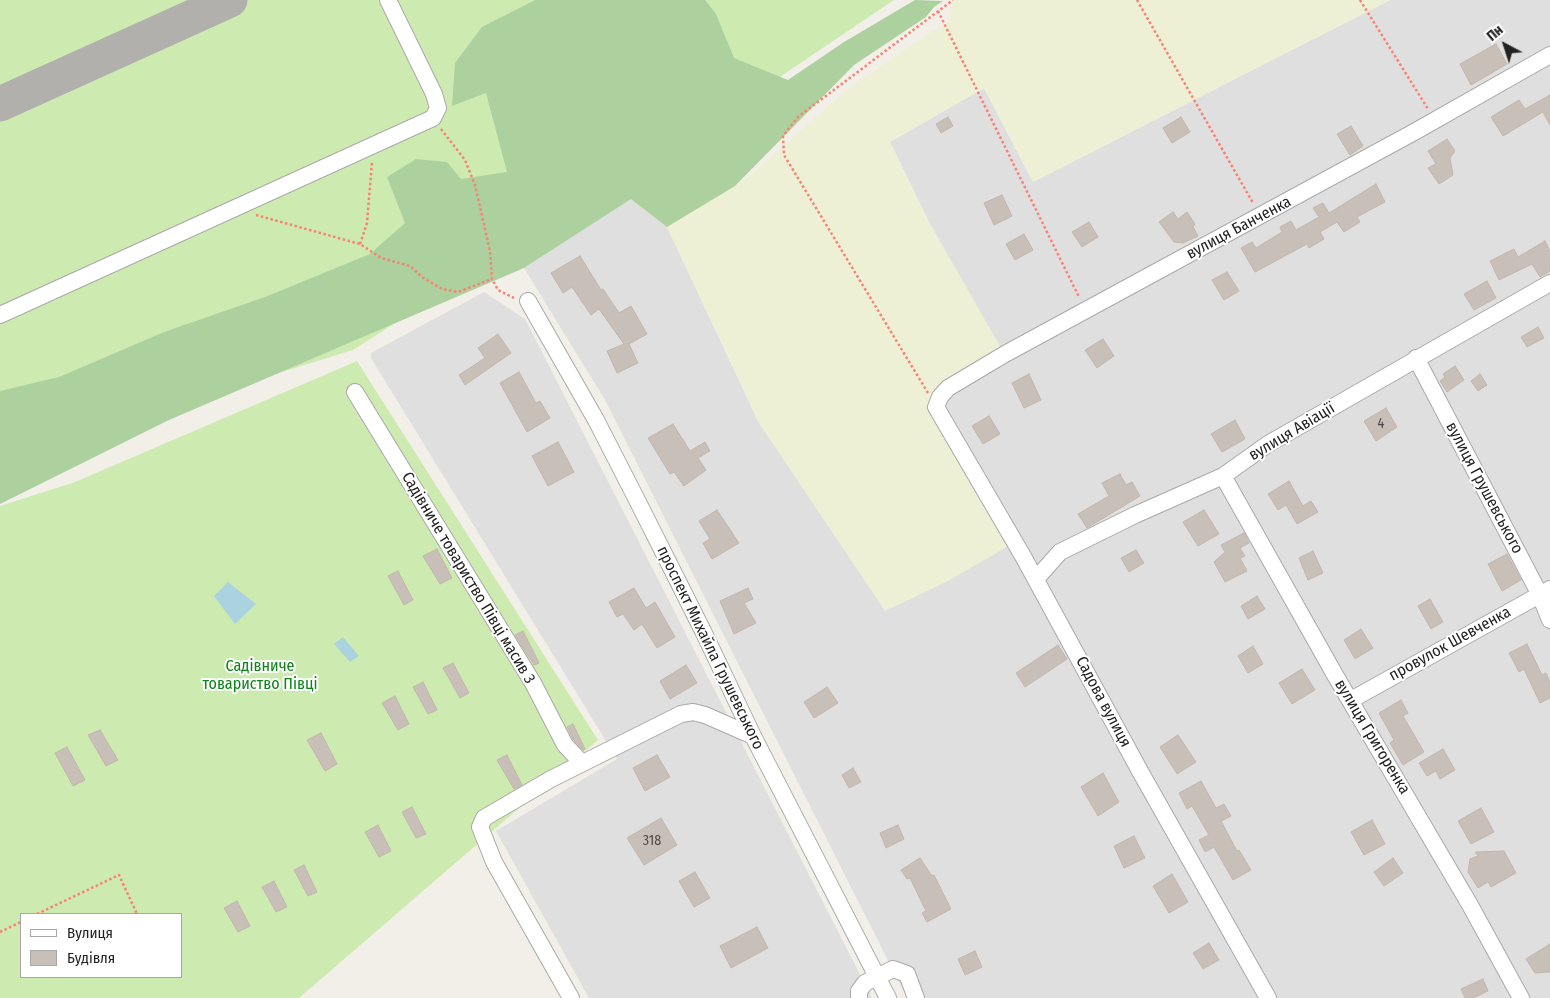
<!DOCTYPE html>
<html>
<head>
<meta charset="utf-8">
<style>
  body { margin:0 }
  #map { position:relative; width:1550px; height:998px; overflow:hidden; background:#f2efe9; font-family:"Fira Sans Condensed",sans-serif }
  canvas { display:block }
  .legend { position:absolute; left:20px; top:913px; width:162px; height:65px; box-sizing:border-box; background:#fff; border:1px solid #a7a7a7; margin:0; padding:6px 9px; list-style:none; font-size:15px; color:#222 }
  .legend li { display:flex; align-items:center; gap:10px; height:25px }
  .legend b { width:25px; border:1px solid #a7a7a7 }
  .north { position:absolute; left:1480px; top:20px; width:50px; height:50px; -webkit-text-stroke:4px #fff; paint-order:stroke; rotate:320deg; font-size:14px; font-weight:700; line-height:20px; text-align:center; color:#222 }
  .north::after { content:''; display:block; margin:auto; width:18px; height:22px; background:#222; clip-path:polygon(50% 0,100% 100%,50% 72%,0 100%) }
</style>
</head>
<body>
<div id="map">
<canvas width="1550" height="998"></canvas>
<ul class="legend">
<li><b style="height:6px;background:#fff"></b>Вулиця</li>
<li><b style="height:14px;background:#c7bfb8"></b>Будівля</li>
</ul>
<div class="north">Пн</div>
</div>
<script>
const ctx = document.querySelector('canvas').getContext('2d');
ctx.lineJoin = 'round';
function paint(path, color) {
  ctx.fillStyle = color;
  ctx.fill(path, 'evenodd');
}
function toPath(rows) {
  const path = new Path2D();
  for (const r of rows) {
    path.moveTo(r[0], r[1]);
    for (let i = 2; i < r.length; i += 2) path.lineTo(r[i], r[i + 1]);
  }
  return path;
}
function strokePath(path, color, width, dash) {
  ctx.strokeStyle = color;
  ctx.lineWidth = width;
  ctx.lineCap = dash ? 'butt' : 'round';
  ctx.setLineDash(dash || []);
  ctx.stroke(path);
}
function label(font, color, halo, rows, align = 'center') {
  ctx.font = font + ' "Fira Sans Condensed",sans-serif';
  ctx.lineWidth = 4;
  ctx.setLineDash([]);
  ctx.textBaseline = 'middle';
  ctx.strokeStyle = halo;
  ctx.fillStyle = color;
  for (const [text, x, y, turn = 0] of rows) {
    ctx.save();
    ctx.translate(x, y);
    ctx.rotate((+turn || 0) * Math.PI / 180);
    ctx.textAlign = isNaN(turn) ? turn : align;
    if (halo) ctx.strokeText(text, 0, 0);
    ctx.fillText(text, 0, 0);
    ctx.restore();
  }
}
const residential = toPath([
  [1390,0,1550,0,1550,998,907,998,605,400,524,268,631,198,667,227,759,423,1015,542,927,410,928,220,890,142,984,88,1033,182],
  [484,292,525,319,872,998,589,998,496,831,617,759,371,358,371,353]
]);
const farmland = toPath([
  [952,0,1390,0,1033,182,984,88,890,142,928,220,1001,348,927,411,1015,542,948,581,885,611,759,423,667,227,747,178,850,87,949,20]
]);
const grass = toPath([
  [0,0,894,0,747,99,353,350,0,459],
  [357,361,598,740,299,998,0,998,0,506,75,482],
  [21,914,181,914,181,977,21,977]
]);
const forest = toPath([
  [535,0,705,0,716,14,734,58,788,80,844,42,915,0,943,1,934,7,926,17,854,65,735,186,667,227,631,199,524,268,169,420,0,504,0,391,59,377,164,332,265,297,370,254,405,223,387,177,416,159,447,162,461,179,507,172,486,93,452,106,455,63,482,27]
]);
const water = toPath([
  [228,582,256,604,235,624,214,596],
  [343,637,359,656,350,662,334,644]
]);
const taxiway = toPath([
  [0,104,230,0]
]);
const building = toPath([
  [1496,44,1507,64,1471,85,1460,64,1496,44],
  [1550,95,1550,125,1543,112,1503,136,1491,117,1519,100,1525,109,1550,95],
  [948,117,953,126,941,133,936,124,948,117],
  [1181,117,1190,132,1172,143,1163,128,1181,117],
  [1351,126,1363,146,1350,155,1337,134,1351,126],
  [1447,139,1455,151,1450,158,1453,175,1439,184,1428,168,1436,164,1428,151,1447,139],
  [1376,184,1385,202,1357,217,1360,222,1344,232,1337,222,1320,232,1324,239,1309,248,1307,244,1255,272,1241,248,1252,242,1256,248,1282,232,1280,227,1291,221,1296,230,1319,217,1313,208,1323,203,1329,213,1376,184],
  [1002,195,1012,216,994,225,984,203,1002,195],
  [1173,212,1178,219,1187,212,1195,224,1193,227,1198,236,1183,243,1174,242,1159,222,1173,212],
  [1089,222,1098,237,1082,247,1072,232,1089,222],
  [1024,234,1033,250,1015,260,1006,244,1024,234],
  [1545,241,1550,251,1550,271,1540,277,1532,264,1499,280,1490,261,1514,249,1518,257,1545,241],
  [580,256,601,290,603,289,619,313,631,306,647,334,629,344,638,363,617,373,607,351,624,344,599,309,591,315,572,287,563,293,551,273,580,256],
  [1227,272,1239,291,1224,300,1212,280,1227,272],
  [1487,281,1496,298,1474,310,1464,294,1487,281],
  [1538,327,1544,338,1527,347,1521,337,1538,327],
  [498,334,511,353,465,385,459,375,485,358,478,348,498,334],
  [1103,339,1114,356,1097,368,1085,350,1103,339],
  [1455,366,1464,380,1447,392,1440,381,1445,377,1443,374,1455,366],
  [519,372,536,403,540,401,550,418,527,432,500,383,519,372],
  [1029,374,1041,400,1024,408,1012,383,1029,374],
  [1480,374,1487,385,1478,391,1471,381,1480,374],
  [1386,408,1397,427,1376,441,1364,421,1386,408],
  [989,416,1000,434,983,444,972,426,989,416],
  [1235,420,1245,439,1222,452,1211,434,1235,420],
  [673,424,690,451,705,442,710,451,698,458,706,470,684,486,674,472,670,474,648,438,673,424],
  [558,442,574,472,548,486,532,456,558,442],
  [1120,474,1126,485,1132,482,1140,496,1087,528,1078,514,1109,496,1102,483,1120,474],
  [1289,481,1303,506,1311,501,1318,512,1297,524,1286,505,1278,510,1268,494,1289,481],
  [717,510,739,543,712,559,703,543,710,539,699,521,717,510],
  [1204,510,1219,534,1198,546,1183,522,1204,510],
  [1244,533,1249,543,1240,548,1245,556,1240,558,1247,571,1225,582,1214,562,1225,552,1221,545,1244,533],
  [437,549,452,578,440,584,423,556,437,549],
  [1136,550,1144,563,1129,572,1121,558,1136,550],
  [1313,551,1323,573,1308,580,1299,558,1313,551],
  [1507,554,1521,580,1502,591,1488,564,1507,554],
  [398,571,413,600,404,605,388,576,398,571],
  [634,588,646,608,655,602,675,637,657,648,642,624,634,630,623,614,617,617,609,602,634,588],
  [748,588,753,599,744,603,756,623,734,634,720,601,748,588],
  [1257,596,1265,609,1248,619,1241,606,1257,596],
  [1430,599,1443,622,1431,629,1418,606,1430,599],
  [1361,629,1373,648,1355,659,1344,640,1361,629],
  [523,631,539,663,534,665,515,635,523,631],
  [1527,644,1542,675,1546,673,1550,683,1550,698,1540,703,1524,669,1519,672,1509,653,1527,644],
  [1058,645,1067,659,1025,687,1016,673,1058,645],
  [1253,646,1263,664,1248,673,1238,656,1253,646],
  [453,663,469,693,460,698,443,668,453,663],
  [686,665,697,683,670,699,660,681,686,665],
  [1302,669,1315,690,1292,704,1279,683,1302,669],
  [423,682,437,710,428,714,413,687,423,682],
  [827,687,838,703,814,718,804,702,827,687],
  [395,696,409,724,398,730,382,703,395,696],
  [1401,700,1408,713,1403,716,1424,752,1403,765,1390,743,1394,740,1379,713,1401,700],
  [573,724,585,749,583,750,573,739,567,727,573,724],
  [100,730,118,760,106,766,88,735,100,730],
  [321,733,337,764,325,771,307,740,321,733],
  [1178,735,1196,762,1177,774,1160,747,1178,735],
  [67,747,85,780,73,786,55,753,67,747],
  [1443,749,1455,770,1440,779,1436,771,1427,776,1419,763,1443,749],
  [507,755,522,785,514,789,497,760,507,755],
  [657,755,670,777,645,791,633,768,657,755],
  [853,768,861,782,849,788,842,775,853,768],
  [1103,773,1119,802,1098,816,1081,787,1103,773],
  [1201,781,1216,808,1224,804,1231,816,1221,821,1237,851,1239,850,1251,870,1233,880,1214,847,1205,852,1199,840,1209,835,1192,806,1187,809,1179,793,1201,781],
  [412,807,426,834,416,838,402,812,412,807],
  [1481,808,1494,832,1471,844,1458,821,1481,808],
  [661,818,677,845,644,865,627,838,661,818],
  [1372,820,1385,844,1364,855,1351,832,1372,820],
  [378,825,391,851,379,857,365,832,378,825],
  [898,825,904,839,886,848,880,833,898,825],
  [1134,836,1145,858,1124,868,1114,846,1134,836],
  [1504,851,1516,873,1491,887,1488,882,1478,888,1468,872,1470,859,1478,856,1475,852,1504,851],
  [920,858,932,876,934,875,951,909,927,922,922,913,926,911,910,878,907,879,901,870,920,858],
  [1393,858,1403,873,1384,886,1374,872,1393,858],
  [304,865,317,892,308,896,294,870,304,865],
  [695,872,710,898,694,907,679,881,695,872],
  [1172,874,1188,902,1169,913,1153,886,1172,874],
  [274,881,287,907,276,912,262,887,274,881],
  [237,901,250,926,238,932,224,908,237,901],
  [757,927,768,948,731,968,720,946,757,927],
  [1209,943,1219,960,1203,969,1193,953,1209,943],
  [1550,944,1550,972,1535,973,1526,959,1550,944],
  [975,951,982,967,965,975,958,959,975,951],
  [1483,979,1488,991,1473,998,1465,998,1461,989,1483,979]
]);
const path = toPath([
  [1137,0,1253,203],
  [1360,0,1428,109],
  [938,11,1079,297],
  [441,129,465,160,475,185,490,251,492,279,498,290,514,298],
  [256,215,360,244,381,258,410,266,422,277,442,289,458,292,492,279],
  [360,244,367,223,372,162],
  [928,393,784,155,783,136,798,117,953,0],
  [37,914,119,875,137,914],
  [0,932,21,922]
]);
const minor = toPath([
  [528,301,596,420,638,502,703,631,753,736,888,998],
  [0,315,433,118,438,108,434,94,388,0],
  [1416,358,1540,595,1550,620],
  [355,392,533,683,565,745,582,763],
  [1223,476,1335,675,1470,905,1521,998],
  [1036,579,1060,552,1135,515,1223,476,1268,444,1550,283],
  [1351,700,1550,589],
  [571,998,494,862,480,827,484,818,551,779,681,714,693,712,705,715,753,736],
  [859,998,859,991,865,983,893,969,907,974,916,998],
  [1268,998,1141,773,1024,558,936,407,940,397,948,388,1005,354,1416,131,1550,55]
]);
const numberNames = [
  ["4",1381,424],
  ["318",652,841]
];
const streetNames = [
  ["вулиця Банченка",1239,228,-28],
  ["вулиця Авіації",1292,432,-31],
  ["вулиця Грушевського",1484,488,62],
  ["Садівниче товариство Півці масив 3",468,578,59],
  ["провулок Шевченка",1450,644,-29],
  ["проспект Михайла Грушевського",710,648,64],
  ["Садова вулиця",1103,702,62],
  ["вулиця Григоренка",1372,737,59]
];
const parkNames = [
  ["Садівниче",260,667],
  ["товариство Півці",260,685]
];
paint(residential, '#e0dfdf');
paint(farmland, '#eef0d5');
paint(grass, '#cdebb0');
paint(forest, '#add19e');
paint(water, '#aad3df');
strokePath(taxiway, '#b1b0ac', 35);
paint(building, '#c7bfb8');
strokePath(building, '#c4b6ab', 1);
strokePath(minor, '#a9a9a9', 18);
strokePath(path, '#fa8072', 2.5, [2.5, 2.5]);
strokePath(minor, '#fff', 16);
label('14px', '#4b4948', null, numberNames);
label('16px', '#222', '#fff', streetNames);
label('16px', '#0c8416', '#fff', parkNames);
</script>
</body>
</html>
